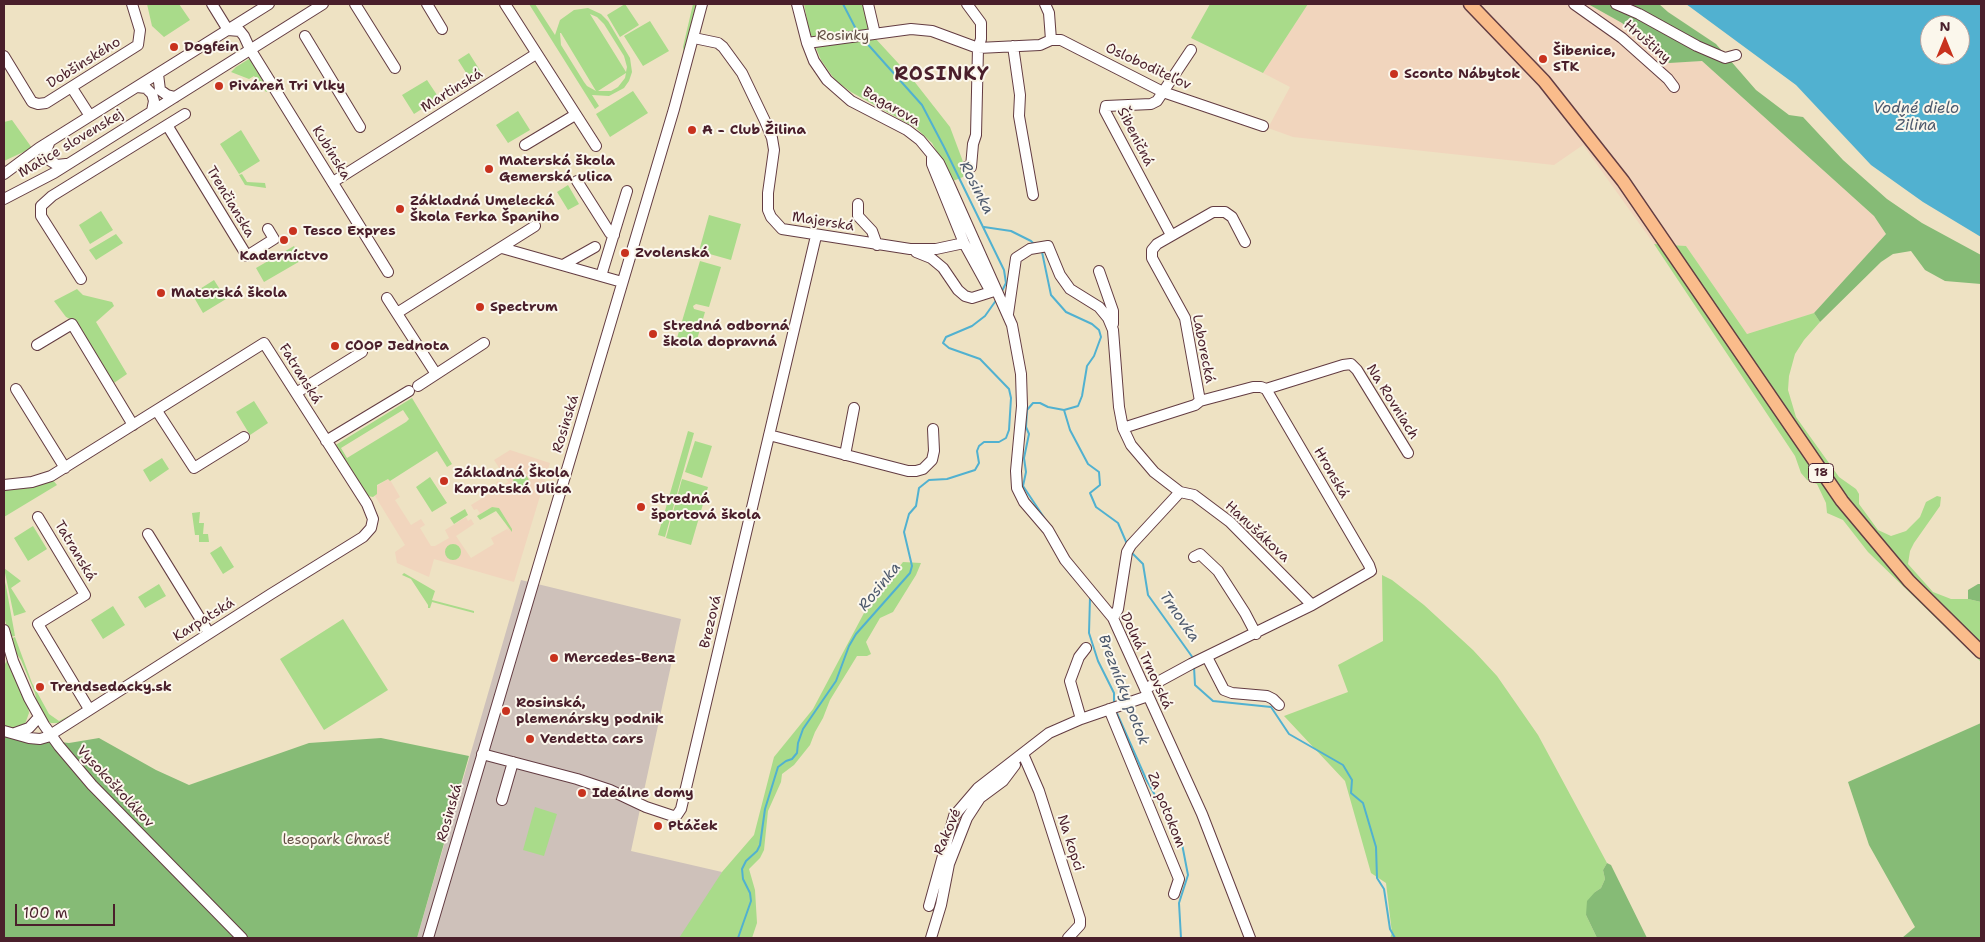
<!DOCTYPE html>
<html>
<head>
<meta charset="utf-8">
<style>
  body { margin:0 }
  #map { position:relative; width:1985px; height:942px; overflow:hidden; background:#eee2c3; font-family:"Shantell Sans",sans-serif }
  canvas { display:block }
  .frame { position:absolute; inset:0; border:5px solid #4a1f2b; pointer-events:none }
  .north { position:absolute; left:1920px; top:15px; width:50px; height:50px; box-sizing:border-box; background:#fbf7ec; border:1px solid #b4a19f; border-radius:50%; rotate:0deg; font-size:14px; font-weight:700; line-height:20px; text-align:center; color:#4a1f2b }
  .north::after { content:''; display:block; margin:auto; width:18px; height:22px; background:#c8321e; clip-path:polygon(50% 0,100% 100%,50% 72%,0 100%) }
  .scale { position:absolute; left:15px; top:904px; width:100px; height:22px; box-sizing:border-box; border:2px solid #4a1f2b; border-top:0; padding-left:6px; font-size:15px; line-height:18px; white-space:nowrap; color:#4a1f2b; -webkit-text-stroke:4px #fbf7ec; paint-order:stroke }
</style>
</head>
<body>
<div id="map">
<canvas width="1985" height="942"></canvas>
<div class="frame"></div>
<div class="north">N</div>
<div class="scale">100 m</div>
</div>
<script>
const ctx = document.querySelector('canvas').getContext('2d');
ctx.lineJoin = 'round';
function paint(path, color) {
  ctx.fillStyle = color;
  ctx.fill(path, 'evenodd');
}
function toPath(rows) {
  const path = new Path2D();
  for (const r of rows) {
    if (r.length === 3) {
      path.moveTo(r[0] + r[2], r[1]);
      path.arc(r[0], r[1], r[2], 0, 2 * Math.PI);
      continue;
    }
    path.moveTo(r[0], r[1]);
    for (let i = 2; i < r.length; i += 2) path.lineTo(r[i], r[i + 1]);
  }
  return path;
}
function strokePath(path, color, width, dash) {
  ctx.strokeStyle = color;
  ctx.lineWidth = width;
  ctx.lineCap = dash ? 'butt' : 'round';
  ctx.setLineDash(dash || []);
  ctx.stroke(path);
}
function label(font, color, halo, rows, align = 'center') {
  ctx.font = font + ' "Shantell Sans",sans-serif';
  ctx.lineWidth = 4;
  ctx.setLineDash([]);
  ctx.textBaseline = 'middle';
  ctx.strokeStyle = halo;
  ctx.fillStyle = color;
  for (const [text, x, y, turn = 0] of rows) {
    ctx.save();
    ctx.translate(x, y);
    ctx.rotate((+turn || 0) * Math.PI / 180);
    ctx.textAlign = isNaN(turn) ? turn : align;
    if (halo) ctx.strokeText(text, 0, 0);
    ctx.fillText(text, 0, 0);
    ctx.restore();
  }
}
const built = toPath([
  [1308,4,1588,4,1622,23,1669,62,1702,61,1874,216,1886,234,1814,313,1747,334,1686,246,1654,244,1583,145,1554,165,1293,137,1268,128,1290,87,1263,73],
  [510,450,550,463,514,582,434,559,429,577,397,563,395,552,405,545,375,496,377,486,389,478,400,497,395,500,411,525,421,519,425,525,420,528,431,546,435,546,449,538,445,530,466,517,468,521,471,519,474,524,456,536,471,558,494,544,491,538,507,529,509,531,499,508,492,507,477,516,480,513,477,509,474,510,471,505,492,492,489,486,494,491,499,487,496,482,498,481,501,486,508,482,494,460]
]);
const industrial = toPath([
  [521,580,681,619,631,851,722,872,689,938,417,938]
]);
const green = toPath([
  [147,4,179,4,190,20,164,37,152,26],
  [529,4,535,4,555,35,560,20,574,10,588,8,601,14,608,21,630,58,632,72,629,81,624,88,609,96,592,95,599,106,595,109],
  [590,14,597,17,604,24,624,56,627,67,626,72],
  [560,33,561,33,596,91,587,86,584,82,561,45],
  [626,73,625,78,618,87,611,91,598,91],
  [625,4,639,25,620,37,607,15],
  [693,4,698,4,684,54,683,47],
  [804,4,866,4,875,38,910,76,950,127,968,175,953,181,932,143,916,128,851,92,835,80,821,60,809,31],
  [1210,4,1308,4,1263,73,1191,38],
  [650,21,669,51,643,66,624,36],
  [469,53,481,72,470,79,458,60],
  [252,57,273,88,266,92,254,76,249,79,231,72,236,67],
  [427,80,439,98,414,114,402,95],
  [633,91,648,113,610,137,596,114],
  [518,111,530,130,508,143,496,125],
  [12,120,32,148,4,161,4,122],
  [241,130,260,161,239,174,220,144],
  [242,174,247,182,265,183,266,188,245,185,239,175],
  [568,185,579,204,568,210,557,192],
  [101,211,113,230,90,244,79,225],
  [709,215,741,224,731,260,699,251],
  [116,234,123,243,96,260,89,250],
  [1654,244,1686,246,1747,334,1814,313,1820,322,1804,340,1795,354,1789,376,1788,390,1796,417,1839,477,1856,489,1859,494,1859,504,1878,530,1891,536,1906,531,1920,517,1926,502,1937,496,1941,497,1940,506,1914,543,1910,551,1908,564,1933,592,1951,599,1968,599,1981,602,1981,662,1868,552,1843,520,1827,513,1826,503,1817,484,1807,480,1801,473,1795,456],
  [294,246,302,260,264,282,256,268],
  [700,261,721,267,709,307,696,304,693,306,694,309,705,312,696,343,677,338],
  [214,280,226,299,203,313,192,294],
  [77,289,83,295,112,302,114,306,96,322,127,374,111,385,72,320,66,317,54,301],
  [412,398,452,464,447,467,437,451,390,481,388,479,377,485,377,494,373,497,368,496,334,446],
  [403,410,409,419,406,422,347,458,341,448],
  [254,401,268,423,250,435,236,412],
  [688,431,694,433,665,537,658,535],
  [695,441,712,446,702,478,685,472],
  [162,458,169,469,150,482,143,470],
  [521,482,8],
  [430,477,447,503,432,512,416,487],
  [52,479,57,485,4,517,4,488],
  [682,479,708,487,691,545,666,538],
  [492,507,499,508,512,529,512,532,496,511,480,520,477,516],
  [465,509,468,515,454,524,450,518],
  [200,512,199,523,204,523,203,534,208,534,209,542,199,542,199,535,195,535,192,513],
  [33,526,47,549,28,561,14,538],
  [453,552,8],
  [221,546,234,567,223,574,210,553],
  [903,562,921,563,916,575,893,612,880,618,866,642,871,654,867,656,857,656,830,700,823,718,815,732,810,745,794,765,782,774,781,782,768,811,764,850,760,858,749,869,755,890,757,923,752,938,679,938,722,872,754,835,774,757,813,709,864,613],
  [4,568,21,581,11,588,26,612,14,616],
  [404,573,435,591,432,600,474,611,474,613,432,602,430,608,428,608,428,605,411,579,402,575],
  [1382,575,1392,580,1424,605,1473,650,1497,676,1538,735,1607,863,1603,870,1605,879,1601,888,1595,892,1586,915,1597,938,1390,938,1392,933,1386,883,1371,873,1345,781,1284,716,1348,692,1338,665,1383,641],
  [4,578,6,586,15,636,9,637,4,616],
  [159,584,166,596,145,608,138,597],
  [113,606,125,625,103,639,91,620],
  [343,619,388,690,324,730,280,659],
  [15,637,32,683,49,714,59,721,76,712,58,723,51,723,47,721,38,708,35,693,21,660,13,649,10,639],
  [7,660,28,706,29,713,25,724,15,729,4,728,4,666],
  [535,807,557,814,544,856,523,850]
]);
const forest = toPath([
  [1588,4,1659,4,1668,12,1716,44,1756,90,1789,115,1803,117,1843,160,1887,199,1922,223,1981,255,1981,284,1945,281,1925,270,1911,251,1893,254,1881,262,1820,322,1814,313,1886,234,1874,216,1702,61,1669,63,1622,23],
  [1978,584,1981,584,1981,602,1968,599,1968,590],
  [1981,723,1981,938,1902,938,1915,927,1869,845,1848,782],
  [4,736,69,743,99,738,156,770,189,785,309,743,381,738,469,756,417,938,4,938],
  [1607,863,1611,865,1647,938,1597,938,1586,915,1587,901,1595,892,1601,888,1605,879,1603,870]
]);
const water = toPath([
  [1686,4,1981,4,1981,237,1923,202,1871,165,1796,85],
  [1930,25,1960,25,1960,55,1930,55]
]);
const stream = toPath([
  [843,4,858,33],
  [864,40,922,105,944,147,1004,270,1006,283,1001,293],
  [984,227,1011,231,1031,241,1035,245],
  [1042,252,1051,295,1066,312,1092,324,1099,330,1101,337,1094,356,1087,366,1082,396,1078,406,1064,410,1048,407,1040,403,1033,403,1027,410,1026,427,1029,434,1024,458,1026,472,1023,486,1049,525],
  [1064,410,1070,430,1088,464,1099,472,1100,485,1090,493,1096,507,1118,523,1127,544],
  [1131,552,1143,564,1148,595,1193,658],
  [1064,566,1072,576],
  [1090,597,1089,633,1098,661,1114,693,1114,704],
  [1194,667,1195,685,1213,701,1271,707,1289,734,1343,765,1352,780,1351,793,1363,803,1376,847,1377,878,1384,889,1390,929,1395,938],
  [1116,711,1146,779,1182,844,1188,875,1179,903,1181,938],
  [738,938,751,901,750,893,743,879,742,869,746,861,757,851,760,845,765,809,778,767,786,761,792,759,797,753,798,743,803,729,836,681,849,646,856,634,910,573,912,566,904,532,909,514,916,506,919,488,929,480,947,479,975,470,979,463,977,451,979,446,984,442,999,442,1006,438,1009,430,1011,398,1009,389,980,359,949,348,943,343,946,337,972,326,985,316,997,299]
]);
const minor = toPath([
  [212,4,228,30],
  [355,4,395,68],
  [427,4,442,29],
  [505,4,596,146],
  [797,4,807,43,814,61,827,80,851,101,907,130,920,140,939,163,949,184,1012,325,1021,374,1022,406,1016,471,1017,488,1024,502,1048,530,1065,560,1113,618,1117,627,1202,814,1250,938],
  [868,4,875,34],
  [1045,4,1049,13,1051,40],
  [1574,4,1622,38,1668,79,1674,87],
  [1616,4,1639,14,1697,46,1725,58,1736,55],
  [228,30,240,31,244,36,250,49,388,272],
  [305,36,360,127],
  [694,38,718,43,723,47,742,73,765,121,772,138,774,150,768,193,768,210,771,217,782,229,910,249,936,249,964,243],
  [807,43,911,29,932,31,978,48,1040,45,1051,40,1061,40,1163,92,1263,126],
  [1013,46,1020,95,1019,116,1033,195],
  [4,56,32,102,38,104,46,103,138,45,140,30,132,4],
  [158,74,160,90,167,95,175,97],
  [137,87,146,88,152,94,154,101,152,111],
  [72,88,90,116],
  [167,125,247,256,274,239,268,229],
  [50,141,46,151,49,160,57,165,66,164],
  [525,145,575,115],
  [932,158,932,164,964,243,991,292,994,291],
  [966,167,971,167,973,144,976,135,978,48,981,39,981,23,967,4],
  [4,174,39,148,269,4],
  [577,181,610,233,614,235],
  [333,182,536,54],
  [4,199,54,173,323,4],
  [858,204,858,216,872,231,877,245],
  [1171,235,1105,111,1106,106,1151,104,1157,101,1191,50],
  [502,248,622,282],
  [916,252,931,258,943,268,958,290,965,296,972,298,991,292],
  [563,265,595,247],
  [1099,271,1113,311,1113,324],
  [601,276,627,191],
  [81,279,41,216,41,206,52,196,185,114],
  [387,298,436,374],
  [397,313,535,226],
  [1008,314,1016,258,1030,249,1048,246,1060,275,1070,289,1099,307,1108,318,1113,330,1119,407,1123,428,1131,445,1154,472,1180,492,1194,495,1230,522,1312,605],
  [37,345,72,324,133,425],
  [418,386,484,343],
  [16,389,65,468],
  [1266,389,1343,365,1351,364,1357,370,1408,453],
  [296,393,362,352],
  [1200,401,1185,318,1152,258,1152,250,1157,244,1213,212,1225,212,1232,217,1245,242],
  [157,411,194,468,244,437],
  [1123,428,1195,405,1200,401,1253,387,1261,387,1266,389],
  [769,435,908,471,916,471,923,469,932,460,934,451,933,429],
  [326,441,409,391],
  [845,455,854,408],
  [4,485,32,482,51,476,264,343,367,504,373,519,371,528,363,537,271,594,47,737,40,739,29,738,4,731],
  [38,517,85,595,38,624,89,709],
  [148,534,209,633],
  [1194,557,1200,554,1218,571,1245,613,1256,634],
  [1113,618,1118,609,1127,552,1131,545,1180,492],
  [4,630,13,661,29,698,44,725,59,746,92,785,242,938],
  [1207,657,1224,690,1232,693,1267,696,1273,699,1279,705],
  [1145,689,1191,664,1312,605,1371,571,1369,565,1266,389],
  [1109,709,1179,879,1174,894],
  [1081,719,1070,681,1079,657,1086,648],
  [15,733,29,728,39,717],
  [482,754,577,779,610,790,646,807,673,816,677,815,681,809,816,236],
  [1023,754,1039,791,1080,919,1080,925,1068,938],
  [502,800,513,762],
  [929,906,954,816,978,788,1049,733,1081,719,1148,696],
  [428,938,674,109,702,4],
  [931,938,941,905,949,864,967,818,980,798,1003,781,1015,765]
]);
const major = toPath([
  [1470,4,1544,81,1623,181,1842,501,1909,581,1981,652]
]);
const markers = [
  [174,47,5,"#c8321e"],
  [1543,59,5,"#c8321e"],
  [1394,74,5,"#c8321e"],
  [219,86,5,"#c8321e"],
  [692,130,5,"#c8321e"],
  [489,169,5,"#c8321e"],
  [400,209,5,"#c8321e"],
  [293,231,5,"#c8321e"],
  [284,240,5,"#c8321e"],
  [625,253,5,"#c8321e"],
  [161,293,5,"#c8321e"],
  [480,307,5,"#c8321e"],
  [653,334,5,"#c8321e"],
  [335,346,5,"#c8321e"],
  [444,481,5,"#c8321e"],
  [641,507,5,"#c8321e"],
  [554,658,5,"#c8321e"],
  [40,687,5,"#c8321e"],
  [506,711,5,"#c8321e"],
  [530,739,5,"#c8321e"],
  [582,793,5,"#c8321e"],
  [658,826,5,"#c8321e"]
];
const shields = [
  [1821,473,25]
];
const shieldNames = [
  ["18",1821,473]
];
const parkNames = [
  ["Rosinky",843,36],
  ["lesopark Chrasť",336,840]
];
const streetNames = [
  ["Hruštiny",1647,42,41],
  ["Dobšinského",84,63,-32],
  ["Osloboditeľov",1148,67,25],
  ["Martinská",452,91,-32],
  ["Bagarova",891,107,30],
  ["Šibeničná",1135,137,63],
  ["Matice slovenskej",71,144,-31],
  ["Kubínska",331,153,58],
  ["Trenčianska",230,202,59],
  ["Majerská",823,222,9],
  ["Laborecká",1203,349,79],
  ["Fatranská",300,374,58],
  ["Na Rovniach",1392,402,58],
  ["Rosinská",566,424,-73],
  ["Hronská",1331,473,60],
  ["Hanušákova",1257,532,43],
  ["Tatranská",75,551,59],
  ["Karpatská",204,620,-32],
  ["Brezová",711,622,-77],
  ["Dolná Trnovská",1146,661,65],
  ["Vysokoškolákov",115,787,47],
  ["Za potokom",1166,810,68],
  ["Rosinská",450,813,-74],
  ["Rakové",948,832,-67],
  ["Na kopci",1070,843,72]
];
const poiNames = [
  ["Dogfein",184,47],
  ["Šibenice,",1553,51],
  ["STK",1553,67],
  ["Sconto Nábytok",1404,74],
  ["Piváreň Tri Vlky",229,86],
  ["A - Club Žilina",702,130],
  ["Materská škola",499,161],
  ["Gemerská ulica",499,177],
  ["Základná Umelecká",410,201],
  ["Škola Ferka Španiho",410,217],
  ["Tesco Expres",303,231],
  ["Zvolenská",635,253],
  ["Kaderníctvo",284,256,"center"],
  ["Materská škola",171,293],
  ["Spectrum",490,307],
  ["Stredná odborná",663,326],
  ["škola dopravná",663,342],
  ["COOP Jednota",345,346],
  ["Základná Škola",454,473],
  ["Karpatská Ulica",454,489],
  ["Stredná",651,499],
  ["športová škola",651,515],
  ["Mercedes-Benz",564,658],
  ["Trendsedacky.sk",50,687],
  ["Rosinská,",516,703],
  ["plemenársky podnik",516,719],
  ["Vendetta cars",540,739],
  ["Ideálne domy",592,793],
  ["Ptáček",668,826]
];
const waterNames = [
  ["Vodné dielo",1916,109],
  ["Žilina",1916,126],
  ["Rosinka",976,188,63],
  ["Rosinka",880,587,-51],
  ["Trnovka",1179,617,55],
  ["Breznícky potok",1123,690,69]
];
const districtNames = [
  ["ROSINKY",942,75]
];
paint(built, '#f1d5bd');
paint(industrial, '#cec1ba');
paint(green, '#a9db8a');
paint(forest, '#86bb76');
paint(water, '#51b1d0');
strokePath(stream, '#51b1d0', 2);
strokePath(minor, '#633c42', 12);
strokePath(major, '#633c42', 15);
strokePath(minor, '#fff', 10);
strokePath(major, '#fabc8b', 12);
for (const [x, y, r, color] of markers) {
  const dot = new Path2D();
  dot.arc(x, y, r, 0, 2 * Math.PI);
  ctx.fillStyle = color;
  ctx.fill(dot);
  strokePath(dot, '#fbf7ec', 2);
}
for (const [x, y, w] of shields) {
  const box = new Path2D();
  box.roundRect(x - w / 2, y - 9.5, w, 19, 4);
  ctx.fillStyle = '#fbf7ec';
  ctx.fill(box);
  strokePath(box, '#4a1f2b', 1);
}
label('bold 12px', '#4a1f2b', null, shieldNames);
label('14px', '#624e43', '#fbf7ec', parkNames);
label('14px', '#4a1f2b', '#fbf7ec', streetNames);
label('bold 14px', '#4a1f2b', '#fbf7ec', poiNames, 'left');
label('italic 15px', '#4d596d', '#fbf7ec', waterNames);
ctx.letterSpacing = '1px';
label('bold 19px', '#4a1f2b', '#fbf7ec', districtNames);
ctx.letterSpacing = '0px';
</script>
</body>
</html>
